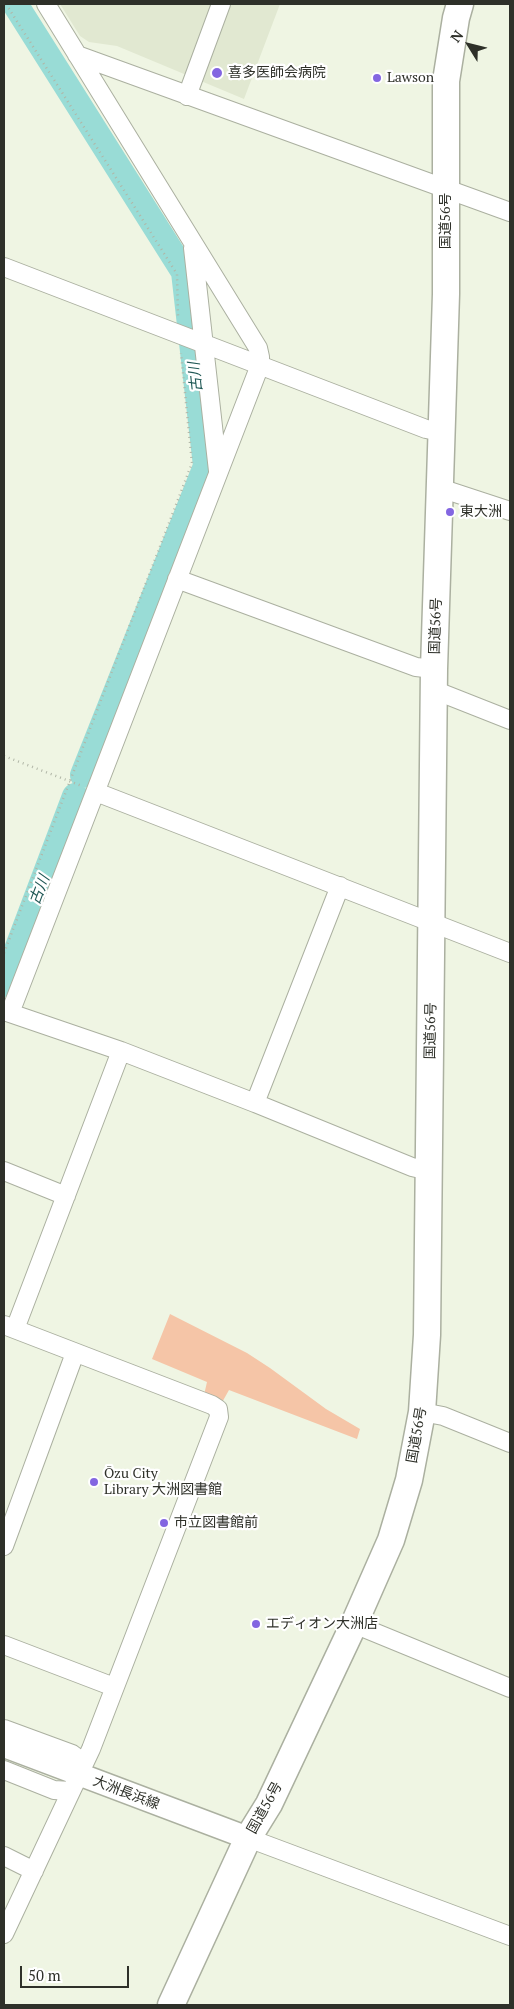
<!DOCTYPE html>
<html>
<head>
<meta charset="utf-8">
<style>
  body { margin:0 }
  #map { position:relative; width:514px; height:2009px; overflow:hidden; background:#eff5e3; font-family:"PT Serif",serif }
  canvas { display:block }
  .frame { position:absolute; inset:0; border:5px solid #2e3029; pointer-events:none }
  .north { position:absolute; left:444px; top:20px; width:50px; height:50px; -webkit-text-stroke:4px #fff; paint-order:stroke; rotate:306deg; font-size:14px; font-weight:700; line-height:20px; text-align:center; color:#2e3029 }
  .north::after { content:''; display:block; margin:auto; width:18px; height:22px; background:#2e3029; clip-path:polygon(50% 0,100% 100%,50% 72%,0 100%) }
  .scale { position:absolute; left:20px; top:1966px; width:109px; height:22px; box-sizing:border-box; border:2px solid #2e3029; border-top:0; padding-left:6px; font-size:15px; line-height:18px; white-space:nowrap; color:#2e3029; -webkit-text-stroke:4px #fff; paint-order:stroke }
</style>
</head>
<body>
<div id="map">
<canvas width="514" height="2009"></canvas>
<div class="frame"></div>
<div class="north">N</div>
<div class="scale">50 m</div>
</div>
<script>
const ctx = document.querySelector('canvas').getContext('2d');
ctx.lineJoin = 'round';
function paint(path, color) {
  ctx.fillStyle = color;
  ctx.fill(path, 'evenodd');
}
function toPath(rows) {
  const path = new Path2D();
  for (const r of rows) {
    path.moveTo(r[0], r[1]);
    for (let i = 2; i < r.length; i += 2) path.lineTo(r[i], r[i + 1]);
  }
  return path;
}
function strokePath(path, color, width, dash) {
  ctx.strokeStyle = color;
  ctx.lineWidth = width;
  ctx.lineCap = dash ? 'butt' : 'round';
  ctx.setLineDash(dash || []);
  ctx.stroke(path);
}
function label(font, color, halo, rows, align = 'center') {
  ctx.font = font + ' "PT Serif","Noto Sans JP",serif';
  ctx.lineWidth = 4.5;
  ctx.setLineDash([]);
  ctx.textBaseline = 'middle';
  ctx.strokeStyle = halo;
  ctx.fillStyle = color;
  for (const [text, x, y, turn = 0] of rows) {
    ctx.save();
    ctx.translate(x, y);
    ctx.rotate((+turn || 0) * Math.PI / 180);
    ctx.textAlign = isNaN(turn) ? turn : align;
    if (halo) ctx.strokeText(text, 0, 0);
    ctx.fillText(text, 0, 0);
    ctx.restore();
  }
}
const built = toPath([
  [60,4,280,4,244,99,117,46,89,42,80,36]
]);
const green = toPath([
  [170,1314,247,1353,270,1368,326,1409,360,1429,357,1439,229,1390,220,1406,204,1395,207,1382,152,1359]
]);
const river = toPath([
  [15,4,184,272,206,466,83,775],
  [4,984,75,796]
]);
const path = toPath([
  [6,4,177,274,178,317],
  [4,756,82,786],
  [4,953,192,463,181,353]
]);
const minor = toPath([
  [77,55,510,212],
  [187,96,221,4],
  [193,248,218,471],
  [4,267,426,429,441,432],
  [440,488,510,511],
  [177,579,416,667,434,669],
  [434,690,510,720],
  [96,792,510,953],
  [4,1011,121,1051,255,1103,340,886],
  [10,1013,260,365,260,357,258,348,46,4],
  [255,1103,412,1167,429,1171],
  [4,1171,66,1196],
  [4,1325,212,1405,218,1409,219,1417,91,1749,4,1934],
  [15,1329,121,1051],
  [422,1412,443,1416,510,1443],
  [4,1546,75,1353],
  [354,1624,510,1688],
  [4,1645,114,1687],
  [4,1729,72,1754,84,1763],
  [4,1770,54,1790,71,1791],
  [248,1838,510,1936],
  [4,1856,34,1871]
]);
const major = toPath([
  [4,1746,248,1838]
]);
const highway = toPath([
  [171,2005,248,1838,269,1804,354,1624,391,1540,409,1480,422,1412,427,1335,434,669,446,294,446,81,456,18,460,4]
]);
const markers = [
  [217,73,6,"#8366e1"],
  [377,78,5,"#8366e1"],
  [450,512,5,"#8366e1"],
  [94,1482,5,"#8366e1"],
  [164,1523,5,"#8366e1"],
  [256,1624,5,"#8366e1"]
];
const poiNames = [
  ["喜多医師会病院",228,73],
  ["Lawson",387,78],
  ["東大洲",460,512],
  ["Ōzu City",104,1474],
  ["Library 大洲図書館",104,1490],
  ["市立図書館前",174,1523],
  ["エディオン大洲店",266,1624]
];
const streetNames = [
  ["国道56号",446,221,-90],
  ["国道56号",436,626,-88],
  ["国道56号",431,1031,-89],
  ["国道56号",417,1435,-80],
  ["大洲長浜線",126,1793,21],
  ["国道56号",265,1808,-61]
];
const waterNames = [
  ["古川",196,377,-96],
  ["古川",40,890,-69]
];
paint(built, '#e1e8d1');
paint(green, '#f5c5a7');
strokePath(river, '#99dcd6', 26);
strokePath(minor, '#abb0a0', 20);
strokePath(major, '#abb0a0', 25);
strokePath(highway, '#abb0a0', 29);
strokePath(path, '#b1b6a7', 2.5, [1, 4]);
strokePath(minor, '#fff', 18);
strokePath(major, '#fff', 22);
strokePath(highway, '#fff', 26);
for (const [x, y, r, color] of markers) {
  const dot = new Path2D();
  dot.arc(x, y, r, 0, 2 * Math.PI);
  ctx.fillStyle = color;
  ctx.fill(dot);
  strokePath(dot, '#fff', 2);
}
label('14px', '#2e3029', '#fff', poiNames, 'left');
label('14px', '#2e3029', '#fff', streetNames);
label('italic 15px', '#205855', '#fff', waterNames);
</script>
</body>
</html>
